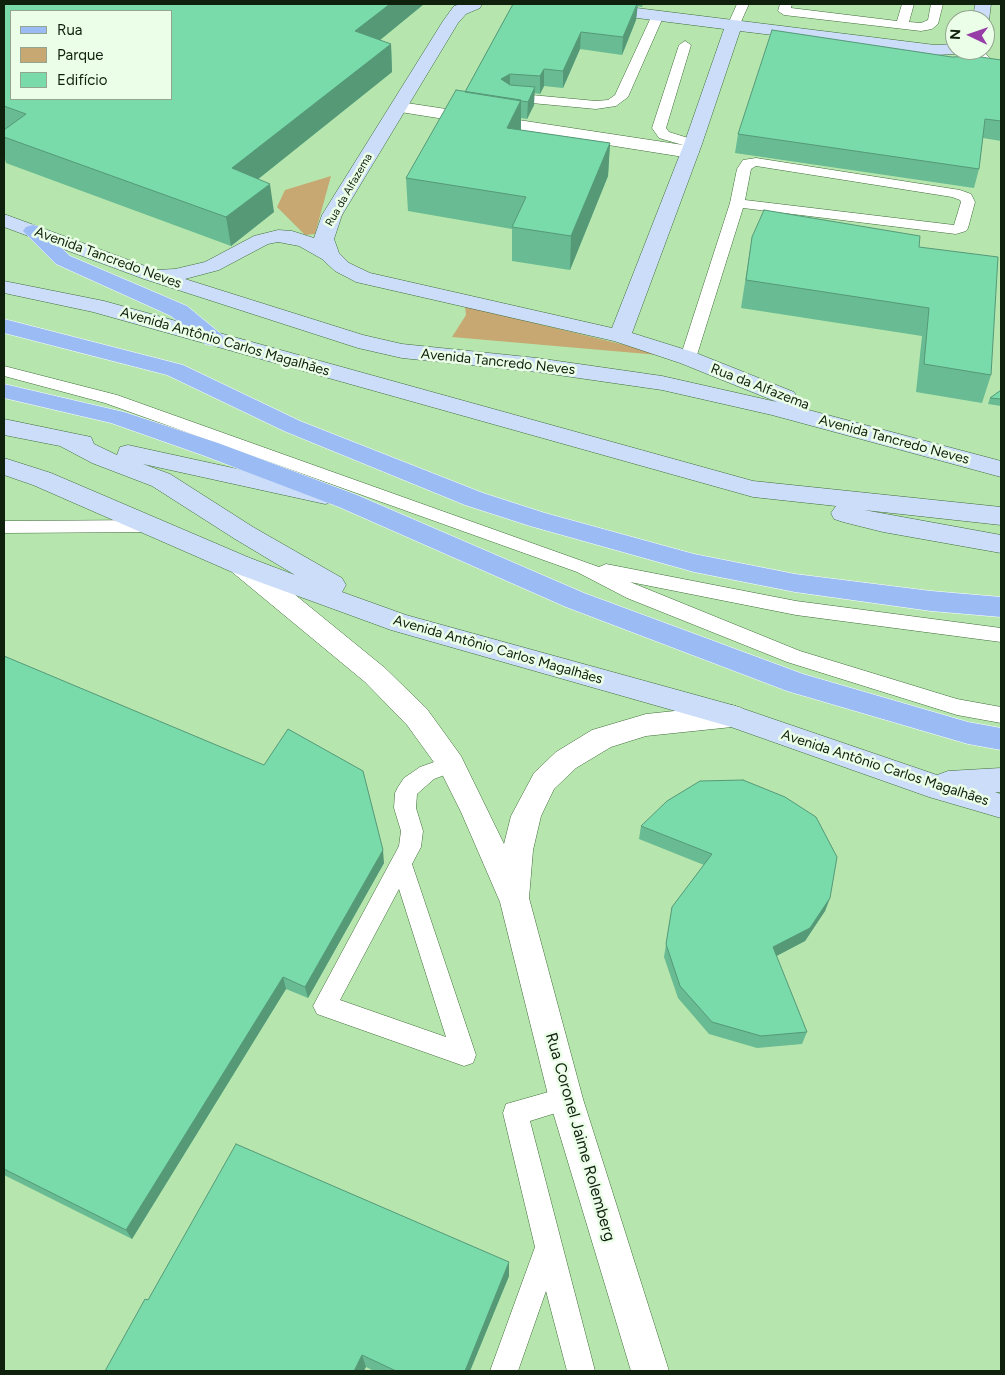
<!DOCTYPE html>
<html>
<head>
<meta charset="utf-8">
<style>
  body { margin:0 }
  #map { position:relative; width:1005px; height:1375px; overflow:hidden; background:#b6e6ae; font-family:Figtree,sans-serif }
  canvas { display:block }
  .frame { position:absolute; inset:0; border:5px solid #0f200c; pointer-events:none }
  .legend { position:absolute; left:10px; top:10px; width:162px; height:90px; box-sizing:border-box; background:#ebfee7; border:1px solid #93a58f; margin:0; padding:6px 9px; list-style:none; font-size:15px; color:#0f200c }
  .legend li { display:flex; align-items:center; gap:10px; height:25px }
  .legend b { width:25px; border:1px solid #93a58f }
  .north { position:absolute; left:945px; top:10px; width:50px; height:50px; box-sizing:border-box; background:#ebfee7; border:1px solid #93a58f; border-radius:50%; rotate:273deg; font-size:14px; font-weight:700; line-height:20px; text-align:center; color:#0f200c }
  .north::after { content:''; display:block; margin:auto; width:18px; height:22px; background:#973da8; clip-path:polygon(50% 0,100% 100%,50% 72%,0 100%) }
</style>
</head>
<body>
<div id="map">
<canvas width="1005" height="1375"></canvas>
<div class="frame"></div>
<ul class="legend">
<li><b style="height:6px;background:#9abbf4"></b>Rua</li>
<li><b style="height:14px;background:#c7a872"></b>Parque</li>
<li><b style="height:14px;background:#79daaa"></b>Edifício</li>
</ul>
<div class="north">N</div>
</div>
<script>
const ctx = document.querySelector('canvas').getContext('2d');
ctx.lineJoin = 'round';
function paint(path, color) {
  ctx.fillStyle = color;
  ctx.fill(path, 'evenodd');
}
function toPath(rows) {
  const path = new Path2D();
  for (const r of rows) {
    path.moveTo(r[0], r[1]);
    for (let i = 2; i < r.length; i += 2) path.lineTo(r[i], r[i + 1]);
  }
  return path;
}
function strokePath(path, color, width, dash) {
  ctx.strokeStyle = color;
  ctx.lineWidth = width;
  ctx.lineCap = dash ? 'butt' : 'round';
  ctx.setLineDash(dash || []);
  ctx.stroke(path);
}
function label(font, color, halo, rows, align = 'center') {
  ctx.font = font + ' Figtree,sans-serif';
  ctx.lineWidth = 5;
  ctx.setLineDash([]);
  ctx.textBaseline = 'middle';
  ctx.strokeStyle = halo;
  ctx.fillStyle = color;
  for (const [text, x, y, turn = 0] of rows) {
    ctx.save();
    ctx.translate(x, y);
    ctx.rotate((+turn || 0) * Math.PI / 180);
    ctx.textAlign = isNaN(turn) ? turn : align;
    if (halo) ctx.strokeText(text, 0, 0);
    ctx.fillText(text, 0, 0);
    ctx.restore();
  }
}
const green = toPath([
  [331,176,315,234,305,235,277,207,285,190],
  [465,306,670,356,452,337,466,315]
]);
const lane = toPath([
  [737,4,749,4,740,24,734,28,728,24,737,4],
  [780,4,792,4,791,8,897,21,902,4,914,4,909,22,921,23,928,20,931,4,943,4,938,24,932,29,921,31,784,15,778,11,780,4],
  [658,11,664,15,628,97,616,106,596,109,510,101,503,97,510,93,596,101,608,100,615,95,652,15,658,11],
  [685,41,691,45,666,128,669,132,698,141,700,144,693,148,659,138,652,128,679,45,685,41],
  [970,50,983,50,991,60,983,70,964,74,959,73,958,70,959,67,974,64,978,60,970,50],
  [756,158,960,190,971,194,975,202,968,228,966,231,956,234,743,208,696,358,694,362,682,362,680,358,730,203,737,169,743,160,756,158],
  [756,166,952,197,960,200,961,202,954,225,745,200,751,169,756,166],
  [4,366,117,395,599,567,606,564,796,601,1001,628,1001,642,796,615,630,582,800,651,957,699,1001,707,1001,723,957,715,787,662,627,598,577,572,105,403,4,376,4,366],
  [152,520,158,521,161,526,158,531,152,532,4,533,4,521,152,520],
  [451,756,458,758,461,764,458,770,434,779,417,794,416,808,423,831,421,847,412,864,476,1055,473,1063,464,1066,317,1014,313,1006,399,846,401,831,394,808,395,793,398,787,404,778,420,767,451,756],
  [399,889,446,1037,340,1000,399,889],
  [566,1087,575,1091,578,1099,575,1107,530,1121,595,1371,567,1371,546,1291,518,1371,490,1371,535,1247,503,1113,506,1104,566,1087]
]);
const street = toPath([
  [400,102,690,146,697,148,699,152,697,156,690,158,394,111,391,107,394,103,400,102],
  [241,556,250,558,385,668,427,709,461,756,504,844,511,816,534,773,556,752,592,730,646,714,732,705,742,708,746,716,742,724,732,727,646,736,611,747,576,768,554,789,541,816,533,850,529,898,583,1099,669,1371,631,1371,549,1099,500,902,461,812,441,772,407,725,365,682,232,572,228,565,232,558,241,556]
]);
const secondary = toPath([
  [461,4,482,4,480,8,466,14,458,23,342,215,334,239,339,253,349,263,370,273,612,328,684,144,724,29,566,9,560,8,558,4,604,4,935,45,955,44,955,50,963,50,955,54,935,55,740,31,702,144,632,333,696,353,794,392,797,397,794,402,786,404,1001,461,1001,477,772,415,662,390,537,372,402,358,358,348,144,279,4,227,4,214,156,270,175,269,205,262,254,236,278,230,292,231,314,238,322,215,443,21,454,6,461,4],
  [278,242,299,246,322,259,335,271,356,282,614,341,680,363,777,402,662,376,537,358,402,344,363,335,185,279,219,270,268,244,278,242],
  [975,4,991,4,989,20,987,24,985,24,985,20,973,20,975,4],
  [4,281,104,301,753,481,1001,507,1001,525,864,510,1001,535,1001,553,883,532,843,522,834,519,831,513,836,506,753,497,93,312,4,293,4,281],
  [4,419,91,437,94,444,117,455,120,447,128,445,334,490,337,496,334,502,325,504,143,464,170,474,253,527,342,578,346,585,342,592,406,615,732,705,937,775,948,771,1001,768,1001,792,995,792,1001,794,1001,818,929,797,728,726,391,630,232,572,33,485,4,475,4,458,51,473,250,558,295,575,235,539,152,486,92,463,60,446,4,435,4,419]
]);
const primary = toPath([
  [33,225,40,227,70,256,187,306,221,334,224,339,221,344,213,346,205,344,171,316,56,264,23,231,26,227,33,225],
  [4,319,183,365,300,421,483,493,545,513,694,554,795,574,931,591,1001,597,1001,617,931,611,795,592,694,572,530,526,465,505,284,431,167,375,4,333,4,319],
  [4,384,124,412,218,443,357,495,584,593,803,674,968,722,1001,728,1001,750,968,744,787,691,566,607,339,507,202,455,111,423,4,398,4,384]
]);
const wall = toPath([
  [4,4,424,4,380,40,391,44,392,72,258,179,274,212,231,246,6,163,4,154],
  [513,4,643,4,642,7,637,6,636,20,622,55,580,49,563,88,544,86,540,94,534,93,534,105,527,119,521,118,521,130,610,143,608,176,570,270,512,261,512,229,408,211,406,178,465,92],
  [952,57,1001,60,1001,141,983,138,979,169,974,188,735,153,738,134],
  [752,237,919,247,991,375,982,403,916,392,922,336,741,308],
  [1001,390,1001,406,988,404,990,398],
  [4,656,384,863,308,998,286,989,132,1239,4,1175],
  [641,826,830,898,825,911,805,941,776,956,807,1032,802,1044,757,1048,709,1034,678,998,664,957,672,907,704,865,639,839],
  [509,1276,470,1371,374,1371,366,1367,148,1300]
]);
const shadedWall = toPath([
  [390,4,424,4,358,58,355,31],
  [638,4,636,20,622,55,623,37],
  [581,32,580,49,563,88,563,71],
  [391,44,392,72,237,196,232,168],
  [544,69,544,86,540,94,540,76],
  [510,74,510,91,501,79],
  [535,87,534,105,527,119,528,102],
  [521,100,521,133,507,128],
  [610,143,608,176,570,270,571,236],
  [270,184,274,212,231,246,226,217],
  [383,850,384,863,308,998,305,987],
  [830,898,825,911,805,941,769,960,773,947],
  [283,977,286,989,132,1239,126,1230],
  [509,1262,509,1276,470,1371,465,1371],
  [362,1355,366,1367,364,1371,354,1371]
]);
const building = toPath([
  [4,4,390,4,355,31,391,44,232,168,270,184,226,217,4,137,4,130,26,114,4,106,4,4],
  [11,11,171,11,171,99,11,99,11,11],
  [513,4,637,4,623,37,581,32,563,71,544,69,540,76,510,74,501,79,510,85,535,87,528,102,465,92,513,4],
  [772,30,952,57,974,56,1001,60,1001,121,985,119,979,169,738,134,772,30],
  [456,90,521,100,507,128,610,143,571,236,512,227,526,197,406,178,456,90],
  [764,210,920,236,919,247,998,257,991,375,924,364,929,308,746,280,752,237,764,210],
  [1001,390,1001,399,990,398,1001,390],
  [4,656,264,765,288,729,363,771,383,850,305,987,283,977,126,1230,4,1169,4,656],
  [743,780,785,797,816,817,837,857,830,898,810,928,773,947,807,1032,761,1036,712,1022,680,986,666,944,672,907,712,854,641,826,667,801,700,781,743,780],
  [236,1144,509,1262,465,1371,396,1371,362,1355,354,1371,105,1371,145,1299,148,1300,236,1144]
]);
const farStreetnames = [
  ["Rua da Alfazema",349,190,-60]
];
const streetNames = [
  ["Avenida Tancredo Neves",108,258,20],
  ["Avenida Antônio Carlos Magalhães",225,342,16],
  ["Avenida Tancredo Neves",498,362,6],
  ["Rua da Alfazema",760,387,21],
  ["Avenida Tancredo Neves",894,440,15],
  ["Avenida Antônio Carlos Magalhães",498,650,16],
  ["Avenida Antônio Carlos Magalhães",885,768,18]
];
const nearStreetnames = [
  ["Rua Coronel Jaime Rolemberg",580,1137,74]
];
paint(green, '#c7a872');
strokePath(lane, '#406b39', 1);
strokePath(street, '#406b39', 1);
strokePath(secondary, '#406b39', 1);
strokePath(primary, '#fff', 1);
paint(lane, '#fff');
paint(street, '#fff');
paint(secondary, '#ccddfa');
paint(primary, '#9abbf4');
paint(wall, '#68bb92');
paint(shadedWall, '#597');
paint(building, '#79daaa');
strokePath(building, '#597', 1);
label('11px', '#0f200c', '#ebfee7', farStreetnames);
label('14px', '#0f200c', '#ebfee7', streetNames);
label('16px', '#0f200c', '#ebfee7', nearStreetnames);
</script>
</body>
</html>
